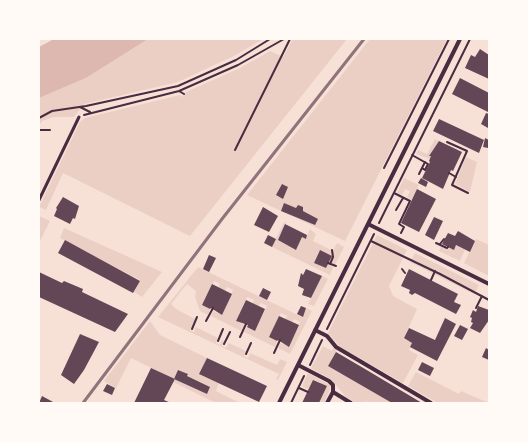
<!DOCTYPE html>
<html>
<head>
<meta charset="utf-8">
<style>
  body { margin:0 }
  #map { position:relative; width:528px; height:442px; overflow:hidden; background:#f7e1d7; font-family:Inter,sans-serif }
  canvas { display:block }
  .frame { position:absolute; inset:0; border:40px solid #fffaf5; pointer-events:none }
</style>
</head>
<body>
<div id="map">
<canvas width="528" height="442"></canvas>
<div class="frame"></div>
</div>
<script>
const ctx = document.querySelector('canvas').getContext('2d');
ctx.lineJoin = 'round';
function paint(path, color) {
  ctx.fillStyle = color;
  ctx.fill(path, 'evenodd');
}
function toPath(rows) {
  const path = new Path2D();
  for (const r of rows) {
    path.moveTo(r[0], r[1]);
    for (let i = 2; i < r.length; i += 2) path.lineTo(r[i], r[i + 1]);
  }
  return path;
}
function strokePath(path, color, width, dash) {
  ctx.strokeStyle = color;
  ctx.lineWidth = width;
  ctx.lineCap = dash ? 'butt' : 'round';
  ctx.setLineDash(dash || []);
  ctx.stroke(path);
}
const green = toPath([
  [148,39,263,39,236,55,178,82,84,104,74,117,54,117,42,121,39,126,39,98,86,78],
  [293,39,347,39,190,236,63,173,46,210,39,207,80,122,85,118,180,95,182,97,186,92,240,68,270,51,283,57],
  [370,39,447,39,345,241,247,195],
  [435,139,439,141,430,155,431,156,430,159,416,154,418,150,427,154],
  [466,157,477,162,470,192,455,184],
  [404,178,419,185,412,200,407,197,410,191,405,189,402,195,397,193],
  [39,216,50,221,39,243],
  [284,222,286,223,278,240,296,250,302,237,306,238,310,229,316,234,313,241,333,251,337,243,344,247,335,265,329,262,319,251,314,263,326,268,328,264,333,267,330,275,272,247],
  [64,228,162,272,142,297,134,292,140,280,60,238],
  [377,235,407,250,389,286,393,296,417,309,404,338,412,343,409,350,418,355,403,383,339,346,328,333],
  [476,239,489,245,489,276,464,263],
  [456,245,465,250,460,261,439,251,441,246,448,249],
  [415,253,479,285,474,294,410,262],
  [198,267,302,317,306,308,312,311,290,354,278,348,280,343,289,346,300,322,294,319,292,323,285,320,287,316,281,313,269,337,277,341,275,347,244,332,247,327,255,330,267,306,261,303,258,307,252,304,254,300,247,297,236,321,244,325,241,331,211,316,213,311,222,315,233,290,227,287,225,291,218,288,220,284,214,281,202,305,210,309,208,315,200,311,195,297,196,291,187,284,171,304,176,309,195,319,190,330,194,332,196,327,218,338,216,343,220,345,222,340,224,341,222,346,226,348,229,343,246,351,244,356,248,358,250,353,277,365,280,359,287,362,278,380,276,379,279,374,158,317],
  [322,276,328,279,314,306,308,304],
  [150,321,160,335,207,358,200,374,219,383,216,391,240,403,216,403,173,382,174,379,131,358,116,388,104,381],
  [179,370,188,374,187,376,210,387,207,394,175,379],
  [323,346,332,351,333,348,337,350,328,366,392,403,369,403,365,401,364,403,356,403,345,396,332,380,311,368],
  [416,372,459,394,461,391,489,403,438,403,408,386],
  [308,373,330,385,330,390,324,403,319,403,327,386,314,380,309,390,302,386]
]);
const water = toPath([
  [54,39,148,39,86,78,39,98,39,47]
]);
const building = toPath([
  [480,49,489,55,489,79,465,68,471,55,475,57],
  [460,78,489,93,488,112,452,94],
  [486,113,489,114,488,128,481,124],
  [439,119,484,140,479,153,433,131],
  [485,138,489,140,488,148,483,147],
  [439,141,462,152,453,171,451,170,443,189,422,178,430,162,429,161,431,156,429,156],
  [421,178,428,182,426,187,418,183],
  [282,184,288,187,283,199,276,195],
  [417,189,436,199,419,232,401,223],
  [63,197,79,206,75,219,73,218,70,224,54,216,57,209,56,208],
  [284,203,296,208,298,205,303,207,303,211,318,219,315,225,281,211],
  [263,207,278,216,269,232,254,225],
  [434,217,443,221,434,240,425,235],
  [285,224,307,235,306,239,302,237,296,250,278,240],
  [458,231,475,241,470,252,456,245,454,250,442,244,448,233,455,236],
  [268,235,276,239,272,247,264,243],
  [65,240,140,281,133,293,58,253],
  [320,250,332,256,326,268,314,263],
  [209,255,216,258,209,272,203,269],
  [306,269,322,276,311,298,302,295,304,289,298,286,301,273,303,275],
  [409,269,458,294,454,302,461,305,456,314,415,293,412,295,409,293,410,290,401,286],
  [39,272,62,283,64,281,83,289,82,292,128,314,115,332,39,297],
  [212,284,232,294,222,315,211,308,210,309,202,305],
  [263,288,271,292,267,300,259,296],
  [246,300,265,309,255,331,247,327,248,325,236,321],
  [301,306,306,308,303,317,297,314],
  [478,306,489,310,489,320,480,333,470,328,473,323,471,322,472,318,470,317,473,310,476,312],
  [279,316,299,325,289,347,278,340,277,341,269,337],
  [445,318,456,324,437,361,410,347,412,343,404,338,409,328,435,340],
  [460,325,468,329,462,340,454,336],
  [80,334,99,342,84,370,74,384,61,375],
  [486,348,489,350,489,360,482,357],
  [336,352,365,369,422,403,392,403,328,366],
  [207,358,267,386,259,402,199,374],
  [422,362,434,368,430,376,418,370],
  [151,368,175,379,164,400,171,403,134,403],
  [178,370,188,374,187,376,210,387,207,394,174,379],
  [313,380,327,386,319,403,302,403],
  [107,384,115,388,112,395,103,391],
  [42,396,55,403,39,403]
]);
const path = toPath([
  [179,91,184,94],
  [80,107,90,112],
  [84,115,179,91,238,65,284,39],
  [39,118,52,111,86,106,178,86,236,60,270,39],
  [39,130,50,130],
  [447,142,467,151,452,185,468,193],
  [235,150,290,39],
  [412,155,428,164,425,170,422,168],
  [384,168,449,39],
  [449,173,456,177],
  [419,174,425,162],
  [394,193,410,201],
  [396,210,403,198],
  [379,223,470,39],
  [401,233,404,227,399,224,410,201],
  [371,241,440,274,489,300],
  [436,243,447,248,448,247],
  [440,244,444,239],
  [328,263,336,266],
  [330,264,333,257,332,250],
  [402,269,405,273],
  [431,280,435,271],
  [476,308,482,296],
  [206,321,213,308],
  [192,329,197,317],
  [327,329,374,234],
  [240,337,246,324],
  [218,341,223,329],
  [224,344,230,332],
  [274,353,280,340],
  [246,354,251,343],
  [310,365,322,340],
  [299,388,308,392],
  [291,403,304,376]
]);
const service = toPath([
  [39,200,79,117]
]);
const minor = toPath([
  [368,224,489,284],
  [315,330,327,336,336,347,431,403],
  [298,365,329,381,333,385,333,392,351,403],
  [279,403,460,39],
  [327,403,333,392]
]);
const rail = toPath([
  [83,403,222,219,364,39]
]);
paint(green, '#ebcfc5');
paint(water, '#dcb8b0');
paint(building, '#644757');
strokePath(path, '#4a2c40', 2);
strokePath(service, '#4a2c40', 3);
strokePath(minor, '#4a2c40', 4);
strokePath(rail, '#8f747c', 3);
</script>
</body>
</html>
